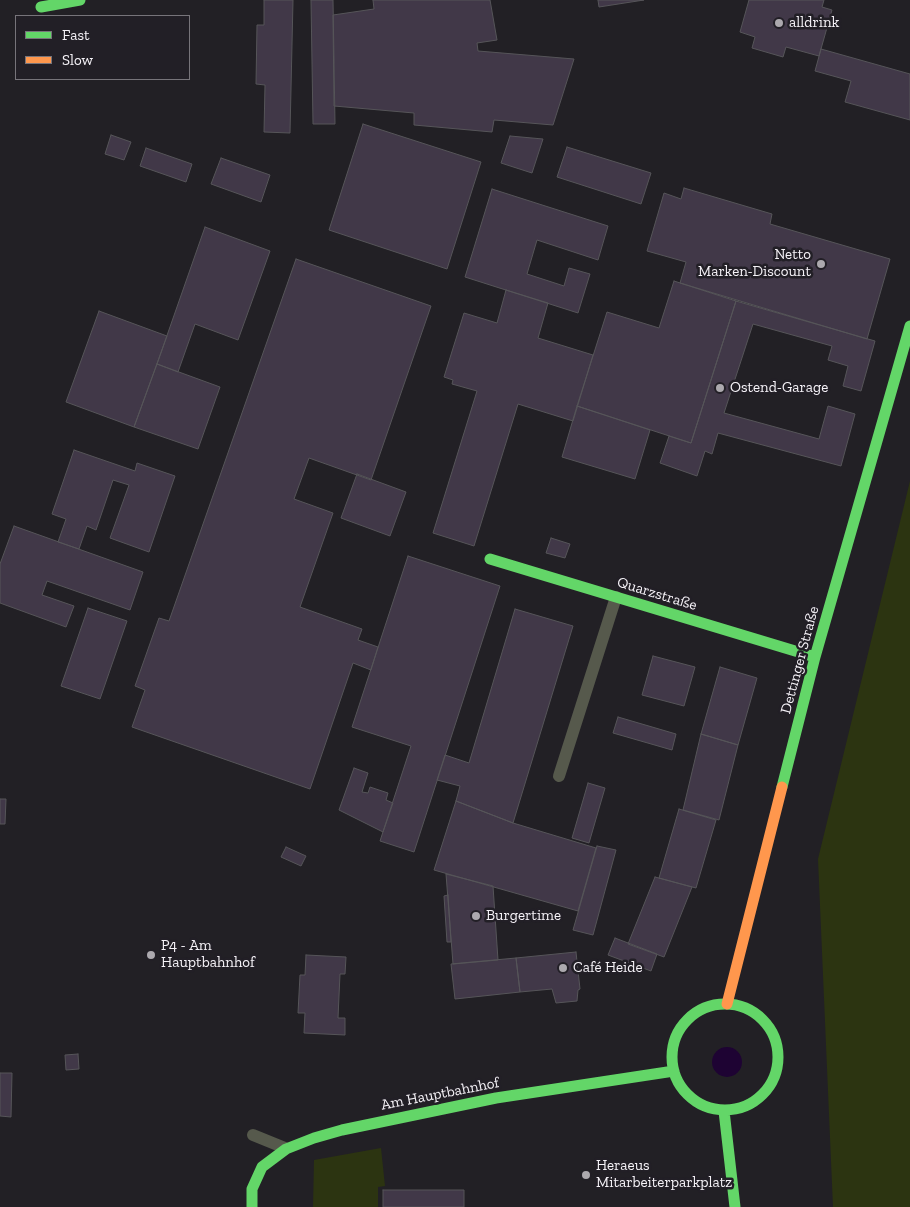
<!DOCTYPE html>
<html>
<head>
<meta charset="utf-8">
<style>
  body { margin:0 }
  #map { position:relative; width:910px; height:1207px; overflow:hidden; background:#222025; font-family:"Zilla Slab",serif }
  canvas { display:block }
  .legend { position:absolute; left:15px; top:15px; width:175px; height:65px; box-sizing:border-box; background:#221f26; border:1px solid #77747a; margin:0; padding:6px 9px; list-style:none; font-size:15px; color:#f6f3f8 }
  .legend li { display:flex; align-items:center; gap:10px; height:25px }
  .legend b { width:25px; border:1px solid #77747a }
</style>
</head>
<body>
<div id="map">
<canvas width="910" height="1207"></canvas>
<ul class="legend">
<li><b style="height:6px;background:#63d668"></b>Fast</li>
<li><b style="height:6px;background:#ff974d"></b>Slow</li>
</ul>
</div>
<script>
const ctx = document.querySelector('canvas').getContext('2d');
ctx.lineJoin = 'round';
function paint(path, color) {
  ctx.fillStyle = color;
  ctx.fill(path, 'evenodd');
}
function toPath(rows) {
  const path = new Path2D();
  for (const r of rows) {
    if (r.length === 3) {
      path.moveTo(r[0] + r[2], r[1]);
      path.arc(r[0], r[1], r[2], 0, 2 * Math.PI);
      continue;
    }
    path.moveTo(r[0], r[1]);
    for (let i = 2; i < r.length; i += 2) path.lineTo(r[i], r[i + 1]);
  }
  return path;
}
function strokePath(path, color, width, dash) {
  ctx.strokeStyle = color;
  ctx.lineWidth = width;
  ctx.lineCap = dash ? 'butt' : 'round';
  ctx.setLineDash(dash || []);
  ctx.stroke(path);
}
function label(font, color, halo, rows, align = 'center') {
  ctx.font = font + ' "Zilla Slab",serif';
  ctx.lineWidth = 5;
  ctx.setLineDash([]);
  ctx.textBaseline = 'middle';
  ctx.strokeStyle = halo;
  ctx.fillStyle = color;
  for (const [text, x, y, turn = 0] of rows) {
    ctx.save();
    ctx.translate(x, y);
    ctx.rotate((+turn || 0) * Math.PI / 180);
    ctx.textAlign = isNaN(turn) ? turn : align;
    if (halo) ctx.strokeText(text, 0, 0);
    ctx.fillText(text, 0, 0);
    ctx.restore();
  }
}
const green = toPath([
  [910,481,910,1207,833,1207,818,859],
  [381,1148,385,1186,378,1187,378,1207,313,1207,314,1160]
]);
const water = toPath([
  [727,1062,15]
]);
const building = toPath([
  [264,0,293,0,290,133,264,132,265,85,256,84,257,25,264,25,264,0],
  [311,0,333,0,335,124,313,124,311,0],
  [373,0,490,0,497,40,477,43,478,51,574,59,553,125,494,120,492,132,414,125,414,113,334,106,333,15,374,9,373,0],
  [598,0,644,0,599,7,598,0],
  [749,0,824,0,822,7,832,10,819,56,786,47,783,57,752,48,755,37,740,32,749,0],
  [821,49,910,74,910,120,845,102,851,81,815,71,821,49],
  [363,124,481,162,447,269,329,230,363,124],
  [111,135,131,142,124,160,105,154,111,135],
  [510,136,543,139,532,173,501,163,510,136],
  [567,147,651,173,641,204,557,177,567,147],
  [146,148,192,164,186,182,140,166,146,148],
  [221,158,270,175,261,202,211,184,221,158],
  [684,188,772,214,770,224,890,259,867,339,680,283,686,262,647,251,664,193,681,199,684,188],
  [492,189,608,226,598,260,537,240,527,274,564,286,569,268,590,274,578,313,465,277,492,189],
  [205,227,270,251,238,340,195,324,178,372,157,364,205,227],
  [296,259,431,306,371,480,309,458,294,499,333,513,300,607,362,629,358,640,378,647,371,670,353,663,310,789,132,727,145,690,135,686,159,618,169,621,296,259],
  [674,281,736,301,691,443,577,406,607,312,659,328,674,281],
  [506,290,548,303,538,338,593,355,573,421,518,404,474,546,433,533,477,391,452,384,453,380,444,377,464,313,497,323,506,290],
  [736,301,875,341,861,391,843,386,848,366,828,360,832,346,753,324,724,413,819,439,828,406,855,414,841,466,718,433,712,454,705,451,697,476,660,463,669,436,691,443,736,301],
  [99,311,167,336,134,427,66,402,99,311],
  [157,364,220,387,198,449,134,427,157,364],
  [577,406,650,430,635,479,562,457,577,406],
  [74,450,135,471,137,463,175,476,149,552,110,538,129,485,113,480,96,530,87,526,79,549,58,542,66,519,52,514,74,450],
  [357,474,406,492,390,536,341,518,357,474],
  [14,526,143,572,130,610,47,581,42,595,74,606,66,627,0,603,0,564,14,526],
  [551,538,570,544,565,558,546,553,551,538],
  [408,556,500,586,414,852,380,841,411,746,352,727,408,556],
  [88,608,127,621,100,699,61,686,88,608],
  [515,609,573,626,513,823,456,801,460,786,437,780,445,755,469,763,515,609],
  [653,656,695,667,684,706,642,695,653,656],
  [720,667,757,678,738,745,701,734,720,667],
  [618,717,676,734,672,750,613,733,618,717],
  [701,734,738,745,719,820,683,810,701,734],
  [354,768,368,773,362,792,368,793,370,787,388,793,386,800,393,803,383,832,339,810,354,768],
  [588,783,605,788,589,843,572,838,588,783],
  [0,799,6,799,5,824,0,824,0,799],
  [456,801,513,823,596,848,578,911,434,870,456,801],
  [679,809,716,820,696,888,659,878,679,809],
  [597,846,616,850,593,935,573,930,597,846],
  [286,847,306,856,301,866,281,857,286,847],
  [446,874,493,886,498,960,453,964,446,874],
  [655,877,692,887,664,957,628,944,655,877],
  [448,895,451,942,447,942,444,896,448,895],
  [615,938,657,954,651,971,608,955,615,938],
  [576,952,580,989,578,990,577,1001,556,1003,552,989,520,992,516,958,576,952],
  [306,955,346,957,345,974,340,974,338,1018,345,1018,345,1035,304,1033,305,1013,298,1013,300,975,305,975,306,955],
  [516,958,520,992,455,999,451,964,516,958],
  [78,1054,79,1069,66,1070,65,1055,78,1054],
  [0,1073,12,1073,11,1117,0,1116,0,1073],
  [383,1190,464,1190,464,1207,383,1207,383,1190]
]);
const lane = toPath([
  [559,776,616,597],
  [253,1135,285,1148]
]);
const fast = toPath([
  [41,7,80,0],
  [490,559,815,657],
  [782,787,815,657,910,326],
  [725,1057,53],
  [724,1111,735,1207],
  [252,1207,252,1189,262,1167,286,1149,314,1138,342,1130,496,1098,674,1071]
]);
const slow = toPath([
  [727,1004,782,787]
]);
const markers = [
  [779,23,5,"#aca9ae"],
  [821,264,5,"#aca9ae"],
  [720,388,5,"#aca9ae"],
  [476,916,5,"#aca9ae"],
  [151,955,5,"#aca9ae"],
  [563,968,5,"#aca9ae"],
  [586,1175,5,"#aca9ae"]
];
const poiNames = [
  ["alldrink",789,23],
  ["Netto",811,255,"right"],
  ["Marken-Discount",811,272,"right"],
  ["Ostend-Garage",730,388],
  ["Burgertime",486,916],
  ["P4 - Am",161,946],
  ["Hauptbahnhof",161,963],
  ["Café Heide",573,968],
  ["Heraeus",596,1166],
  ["Mitarbeiterparkplatz",596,1183]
];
const streetNames = [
  ["Quarzstraße",657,594,17],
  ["Dettinger Straße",800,660,-75],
  ["Am Hauptbahnhof",440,1094,-11]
];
paint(green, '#2c3411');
paint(water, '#1e0333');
paint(building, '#413848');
strokePath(building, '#565559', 1);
strokePath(lane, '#56594c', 12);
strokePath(fast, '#63d668', 11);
strokePath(slow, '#ff974d', 11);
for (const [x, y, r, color] of markers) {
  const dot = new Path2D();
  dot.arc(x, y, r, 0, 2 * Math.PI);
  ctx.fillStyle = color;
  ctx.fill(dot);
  strokePath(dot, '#221f26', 2);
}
label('15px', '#f6f3f8', '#221f26', poiNames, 'left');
label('15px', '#f6f3f8', '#221f26', streetNames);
</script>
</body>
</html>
